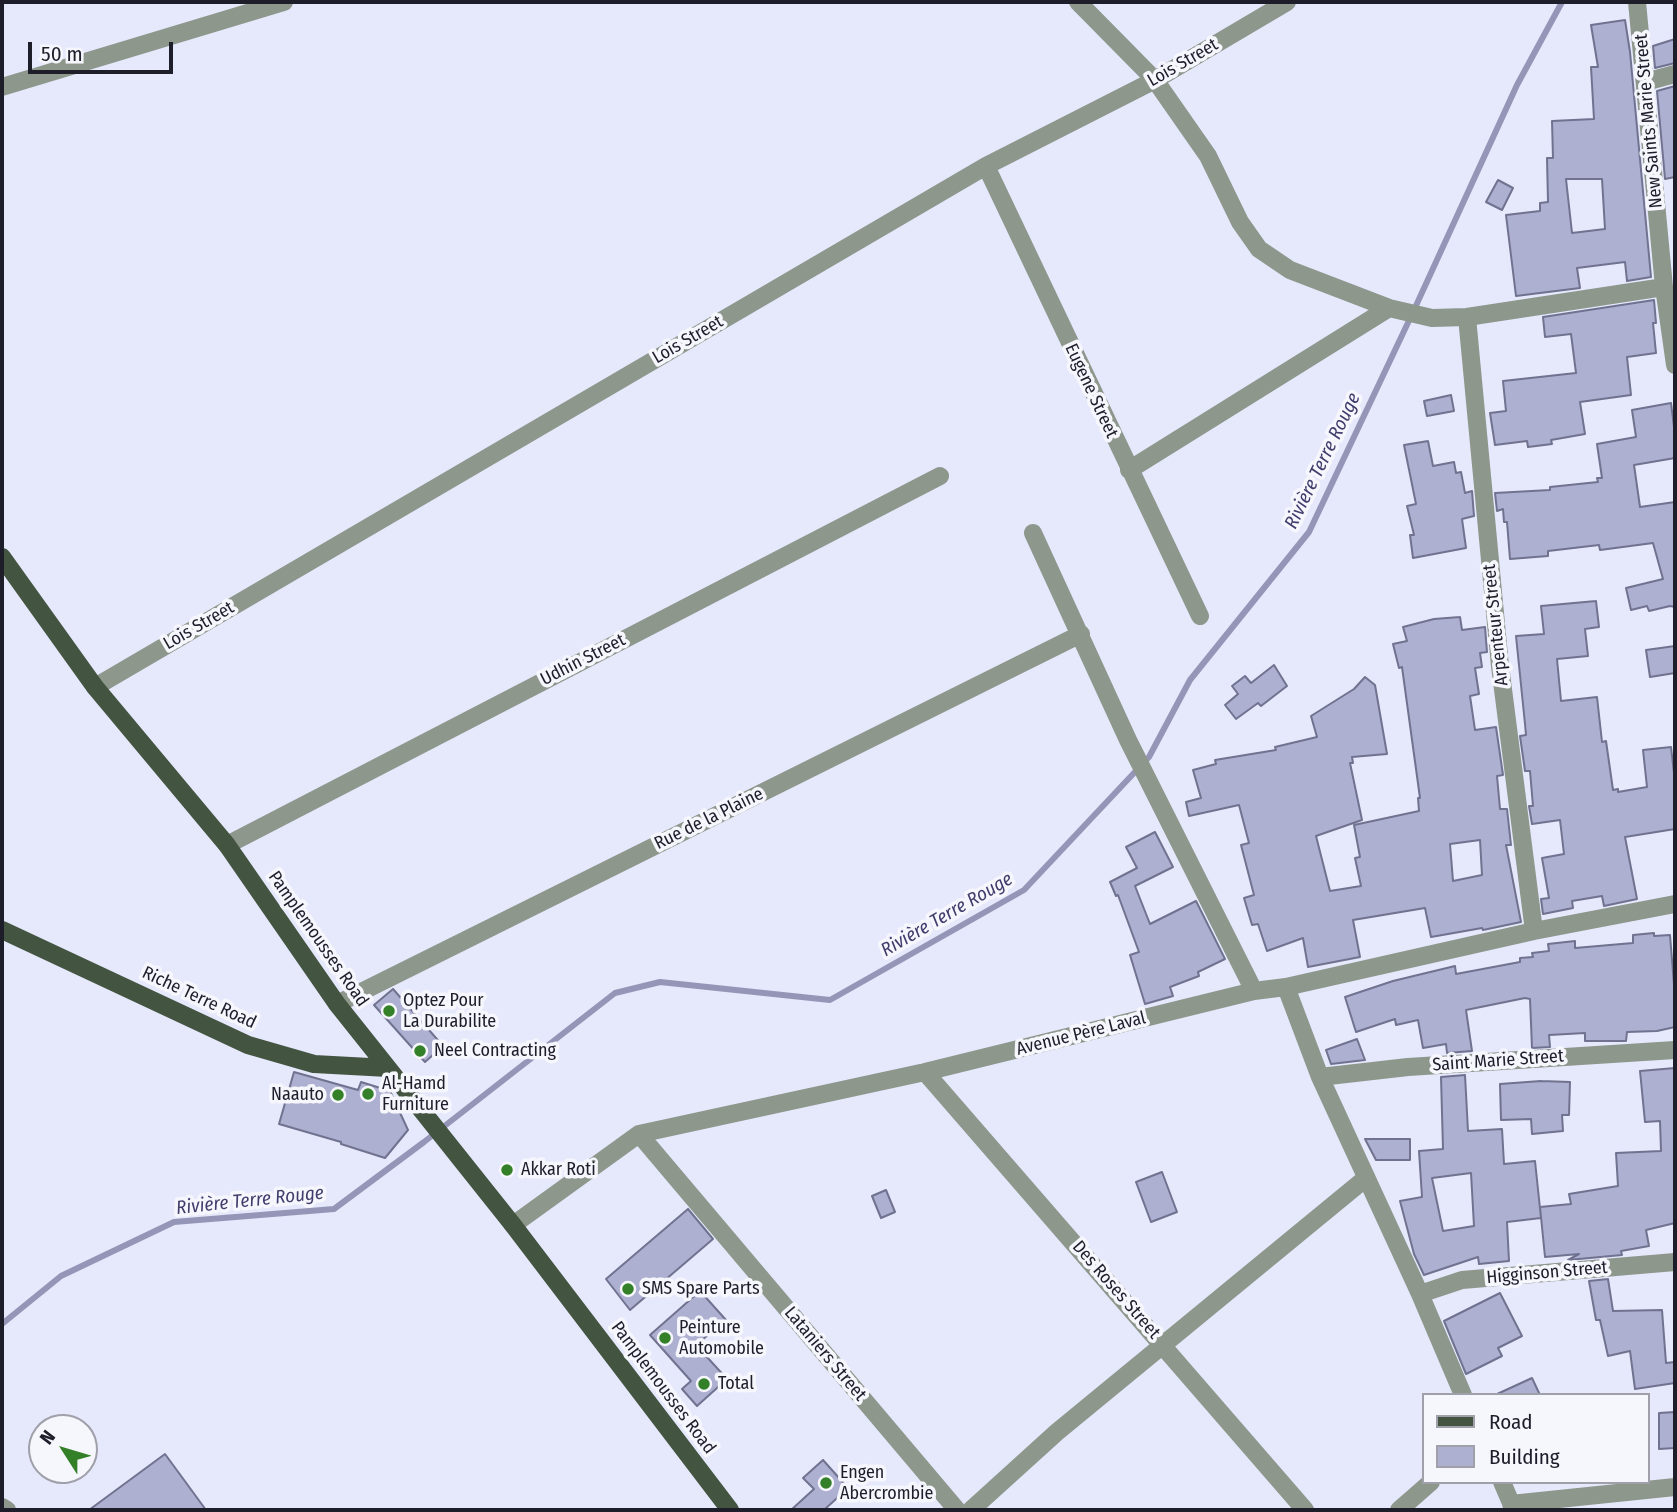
<!DOCTYPE html>
<html>
<head>
<meta charset="utf-8">
<style>
  body { margin:0 }
  #map { position:relative; width:1677px; height:1512px; overflow:hidden; background:#e6e8fc; font-family:"Fira Sans Condensed",sans-serif }
  canvas { display:block }
  .frame { position:absolute; inset:0; border:4px solid #1d1e2a; pointer-events:none }
  .legend { position:absolute; left:1422px; top:1393px; width:228px; height:91px; box-sizing:border-box; background:#f6f6fd; border:2px solid #9fa0a9; margin:0; padding:9px 12px; list-style:none; font-size:21px; color:#1d1e2a }
  .legend li { display:flex; align-items:center; gap:14px; height:35px }
  .legend b { width:35px; border:2px solid #9fa0a9 }
  .north { position:absolute; left:28px; top:1414px; width:70px; height:70px; box-sizing:border-box; background:#f6f6fd; border:2px solid #9fa0a9; border-radius:50%; rotate:307deg; font-size:19px; font-weight:700; line-height:28px; text-align:center; color:#1d1e2a }
  .north::after { content:''; display:block; margin:auto; width:24px; height:32px; background:#338029; clip-path:polygon(50% 0,100% 100%,50% 72%,0 100%) }
  .scale { position:absolute; left:28px; top:42px; width:145px; height:32px; box-sizing:border-box; border:4px solid #1d1e2a; border-top:0; padding-left:9px; font-size:21px; line-height:24px; white-space:nowrap; color:#1d1e2a; -webkit-text-stroke:5px #f6f6fd; paint-order:stroke }
</style>
</head>
<body>
<div id="map">
<canvas width="1677" height="1512"></canvas>
<div class="frame"></div>
<ul class="legend">
<li><b style="height:9px;background:#435440"></b>Road</li>
<li><b style="height:19px;background:#aeb0d1"></b>Building</li>
</ul>
<div class="north">N</div>
<div class="scale">50 m</div>
</div>
<script>
const ctx = document.querySelector('canvas').getContext('2d');
ctx.lineJoin = 'round';
function toPath(rows) {
  const path = new Path2D();
  for (const r of rows) {
    path.moveTo(r[0], r[1]);
    for (let i = 2; i < r.length; i += 2) path.lineTo(r[i], r[i + 1]);
  }
  return path;
}
function strokePath(path, color, width, dash) {
  ctx.strokeStyle = color;
  ctx.lineWidth = width;
  ctx.lineCap = dash ? 'butt' : 'round';
  ctx.setLineDash(dash || []);
  ctx.stroke(path);
}
function paint(path, color) {
  ctx.fillStyle = color;
  ctx.fill(path, 'evenodd');
}
function label(font, color, halo, rows, align = 'center') {
  ctx.font = font + ' "Fira Sans Condensed",sans-serif';
  ctx.lineWidth = 7;
  ctx.setLineDash([]);
  ctx.textBaseline = 'middle';
  ctx.strokeStyle = halo;
  ctx.fillStyle = color;
  for (const [text, x, y, turn = 0] of rows) {
    ctx.save();
    ctx.translate(x, y);
    ctx.rotate((+turn || 0) * Math.PI / 180);
    ctx.textAlign = isNaN(turn) ? turn : align;
    if (halo) ctx.strokeText(text, 0, 0);
    ctx.fillText(text, 0, 0);
    ctx.restore();
  }
}
const stream = toPath([
  [2,1324,61,1276,174,1222,334,1209,424,1142,615,993,660,982,830,1000,1024,890,1149,757,1190,680,1309,532,1414,310,1517,85,1562,2]
]);
const building = toPath([
  [1625,20,1630,52,1651,277,1627,281,1625,262,1577,268,1580,288,1516,296,1506,215,1540,211,1540,203,1548,202,1547,158,1553,158,1552,121,1594,119,1591,67,1598,67,1591,25,1625,20],
  [1566,179,1602,179,1605,229,1572,233,1566,179],
  [1675,39,1675,63,1655,68,1653,46,1675,39],
  [1675,86,1675,177,1665,179,1657,91,1675,86],
  [1498,180,1513,188,1502,210,1486,202,1498,180],
  [1654,300,1656,323,1653,323,1656,353,1627,357,1631,395,1580,402,1585,434,1551,440,1552,444,1528,447,1527,441,1495,445,1490,413,1506,411,1503,381,1576,373,1571,334,1545,337,1543,317,1654,300],
  [1451,395,1454,411,1427,416,1424,401,1451,395],
  [1671,403,1675,435,1675,458,1634,465,1640,507,1675,502,1675,607,1670,606,1649,611,1647,606,1631,610,1626,588,1663,579,1653,543,1600,550,1599,545,1548,551,1548,556,1510,559,1507,522,1504,522,1503,509,1497,511,1495,493,1550,490,1550,487,1598,482,1597,478,1602,478,1597,444,1636,437,1632,410,1671,403],
  [1428,441,1433,466,1454,462,1456,473,1461,472,1465,493,1472,491,1474,516,1462,519,1466,548,1413,558,1410,535,1414,535,1407,506,1416,504,1404,445,1428,441],
  [1596,601,1599,627,1585,629,1588,656,1557,659,1561,701,1597,697,1602,742,1606,741,1613,790,1618,789,1618,792,1647,787,1643,750,1671,747,1675,782,1675,829,1625,837,1637,899,1604,906,1602,896,1572,901,1573,908,1543,914,1541,899,1549,898,1542,858,1564,854,1560,820,1532,824,1529,806,1533,806,1530,771,1525,771,1520,736,1526,735,1525,724,1516,636,1544,634,1541,606,1596,601],
  [1460,617,1462,630,1485,627,1487,652,1480,653,1482,667,1475,668,1479,694,1470,696,1475,730,1496,727,1503,775,1497,776,1500,809,1507,809,1511,845,1506,845,1521,922,1483,930,1482,928,1431,937,1425,908,1353,920,1360,957,1308,967,1303,938,1267,951,1258,924,1252,925,1244,898,1254,895,1241,845,1249,843,1239,805,1189,816,1186,802,1201,798,1193,770,1216,764,1215,760,1276,750,1275,747,1317,737,1311,716,1354,689,1365,677,1375,685,1387,754,1352,757,1353,763,1350,763,1362,820,1316,836,1330,891,1361,886,1355,858,1360,857,1354,825,1419,811,1418,798,1420,798,1402,667,1399,668,1393,644,1407,641,1403,627,1434,619,1460,617],
  [1480,840,1482,875,1453,881,1450,844,1480,840],
  [1675,646,1675,673,1650,677,1646,650,1675,646],
  [1274,665,1287,686,1261,706,1258,703,1236,719,1225,705,1238,694,1232,686,1245,676,1251,683,1274,665],
  [1155,832,1173,867,1135,886,1150,924,1196,901,1225,959,1198,972,1199,976,1170,987,1173,996,1145,1004,1130,955,1139,952,1118,895,1116,896,1110,882,1137,868,1126,847,1155,832],
  [1654,933,1654,936,1670,935,1675,997,1675,1027,1657,1031,1627,1032,1626,1041,1585,1041,1585,1033,1549,1035,1550,1047,1532,1048,1530,999,1525,998,1466,1010,1472,1051,1447,1053,1446,1044,1423,1048,1418,1020,1396,1025,1395,1019,1356,1032,1345,997,1393,981,1455,966,1456,974,1520,962,1520,958,1533,957,1532,953,1549,951,1548,944,1575,941,1575,948,1633,943,1633,935,1654,933],
  [393,989,443,1046,425,1062,374,1005,393,989],
  [1357,1039,1365,1060,1331,1064,1326,1050,1357,1039],
  [1675,1068,1675,1223,1646,1230,1649,1246,1621,1251,1622,1255,1568,1260,1579,1254,1545,1257,1540,1207,1571,1204,1569,1194,1618,1186,1616,1153,1661,1151,1660,1121,1645,1122,1640,1071,1675,1068],
  [294,1072,358,1090,361,1082,390,1091,408,1130,385,1158,341,1144,341,1142,279,1124,294,1072],
  [1465,1075,1468,1131,1502,1129,1504,1164,1535,1161,1541,1218,1507,1222,1509,1261,1479,1264,1478,1257,1424,1275,1414,1254,1400,1201,1422,1197,1419,1151,1443,1149,1441,1077,1465,1075],
  [1471,1173,1474,1226,1443,1231,1432,1178,1471,1173],
  [1541,1081,1570,1082,1569,1115,1562,1115,1563,1131,1532,1134,1531,1119,1501,1120,1500,1084,1541,1081],
  [1365,1139,1410,1139,1410,1160,1376,1160,1365,1139],
  [1162,1172,1177,1212,1151,1222,1136,1182,1162,1172],
  [886,1190,895,1212,881,1218,872,1196,886,1190],
  [688,1209,713,1239,630,1310,606,1279,688,1209],
  [1608,1279,1613,1311,1662,1310,1666,1363,1675,1362,1675,1383,1635,1389,1630,1351,1608,1356,1600,1320,1596,1320,1589,1281,1608,1279],
  [700,1291,726,1320,696,1345,727,1379,697,1406,682,1389,691,1381,650,1335,700,1291],
  [1500,1293,1522,1336,1498,1348,1502,1356,1466,1374,1444,1321,1500,1293],
  [1532,1378,1540,1395,1495,1395,1532,1378],
  [1675,1412,1675,1448,1659,1449,1659,1413,1675,1412],
  [165,1454,206,1510,89,1510,165,1454],
  [823,1460,848,1488,824,1510,791,1510,814,1489,803,1478,823,1460]
]);
const minor = toPath([
  [1078,2,1155,80,1208,156,1240,222,1259,249,1290,270,1389,308,1432,318,1467,317,1664,287],
  [1637,2,1664,287,1675,365],
  [1645,82,1675,74],
  [2,87,284,2],
  [986,166,1200,616],
  [1467,317,1500,666,1534,931],
  [1129,470,1389,308],
  [1033,533,1128,740,1254,991],
  [95,687,986,166,1155,80,1287,2],
  [227,845,940,476],
  [1286,987,1320,1077,1420,1294,1463,1395],
  [337,1004,1081,634],
  [925,1072,1305,1510],
  [1320,1077,1408,1067,1675,1050],
  [639,1134,957,1510],
  [513,1225,639,1134,925,1072,1254,991,1286,987,1534,931,1675,904],
  [1420,1294,1462,1280,1675,1262],
  [1502,1482,1514,1510],
  [1511,1504,1675,1487],
  [2,1507,7,1510],
  [971,1510,1057,1432,1366,1178],
  [1399,1510,1431,1482]
]);
const major = toPath([
  [2,557,95,687,227,845,337,1004,513,1225,730,1510],
  [2,930,248,1045,314,1064,388,1068]
]);
const markers = [
  [389,1011,7,"#338029"],
  [420,1051,7,"#338029"],
  [368,1094,7,"#338029"],
  [338,1095,7,"#338029"],
  [507,1170,7,"#338029"],
  [628,1289,7,"#338029"],
  [665,1338,7,"#338029"],
  [704,1384,7,"#338029"],
  [826,1483,7,"#338029"]
];
const streetNames = [
  ["Lois Street",1183,63,-30],
  ["New Saints Marie Street",1649,121,-95],
  ["Lois Street",688,340,-30],
  ["Eugene Street",1091,391,65],
  ["Arpenteur Street",1496,625,-96],
  ["Lois Street",199,626,-30],
  ["Udhin Street",583,660,-27],
  ["Rue de la Plaine",709,819,-26],
  ["Pamplemousses Road",318,939,55],
  ["Riche Terre Road",199,998,25],
  ["Avenue Père Laval",1081,1034,-14],
  ["Saint Marie Street",1498,1061,-4],
  ["Higginson Street",1547,1273,-5],
  ["Des Roses Street",1116,1290,49],
  ["Lataniers Street",825,1354,50],
  ["Pamplemousses Road",663,1388,53]
];
const poiNames = [
  ["Optez Pour",403,1001],
  ["La Durabilite",403,1022],
  ["Neel Contracting",434,1051],
  ["Al-Hamd",382,1084],
  ["Furniture",382,1105],
  ["Naauto",324,1095,"right"],
  ["Akkar Roti",521,1170],
  ["SMS Spare Parts",642,1289],
  ["Peinture",679,1328],
  ["Automobile",679,1349],
  ["Total",718,1384],
  ["Engen",840,1473],
  ["Abercrombie",840,1494]
];
const waterNames = [
  ["Rivière Terre Rouge",1323,461,-64],
  ["Rivière Terre Rouge",947,915,-30],
  ["Rivière Terre Rouge",250,1201,-6]
];
strokePath(stream, '#9596b7', 6);
paint(building, '#aeb0d1');
strokePath(building, '#70728f', 2);
strokePath(minor, '#8d978c', 18);
strokePath(major, '#435440', 18);
for (const [x, y, r, color] of markers) {
  const dot = new Path2D();
  dot.arc(x, y, r, 0, 2 * Math.PI);
  ctx.fillStyle = color;
  ctx.fill(dot);
  strokePath(dot, '#f6f6fd', 2.5);
}
label('18px', '#1d1e2a', '#f6f6fd', streetNames);
label('18px', '#1d1e2a', '#f6f6fd', poiNames, 'left');
label('italic 19px', '#3e3d6b', '#f6f6fd', waterNames);
</script>
</body>
</html>
